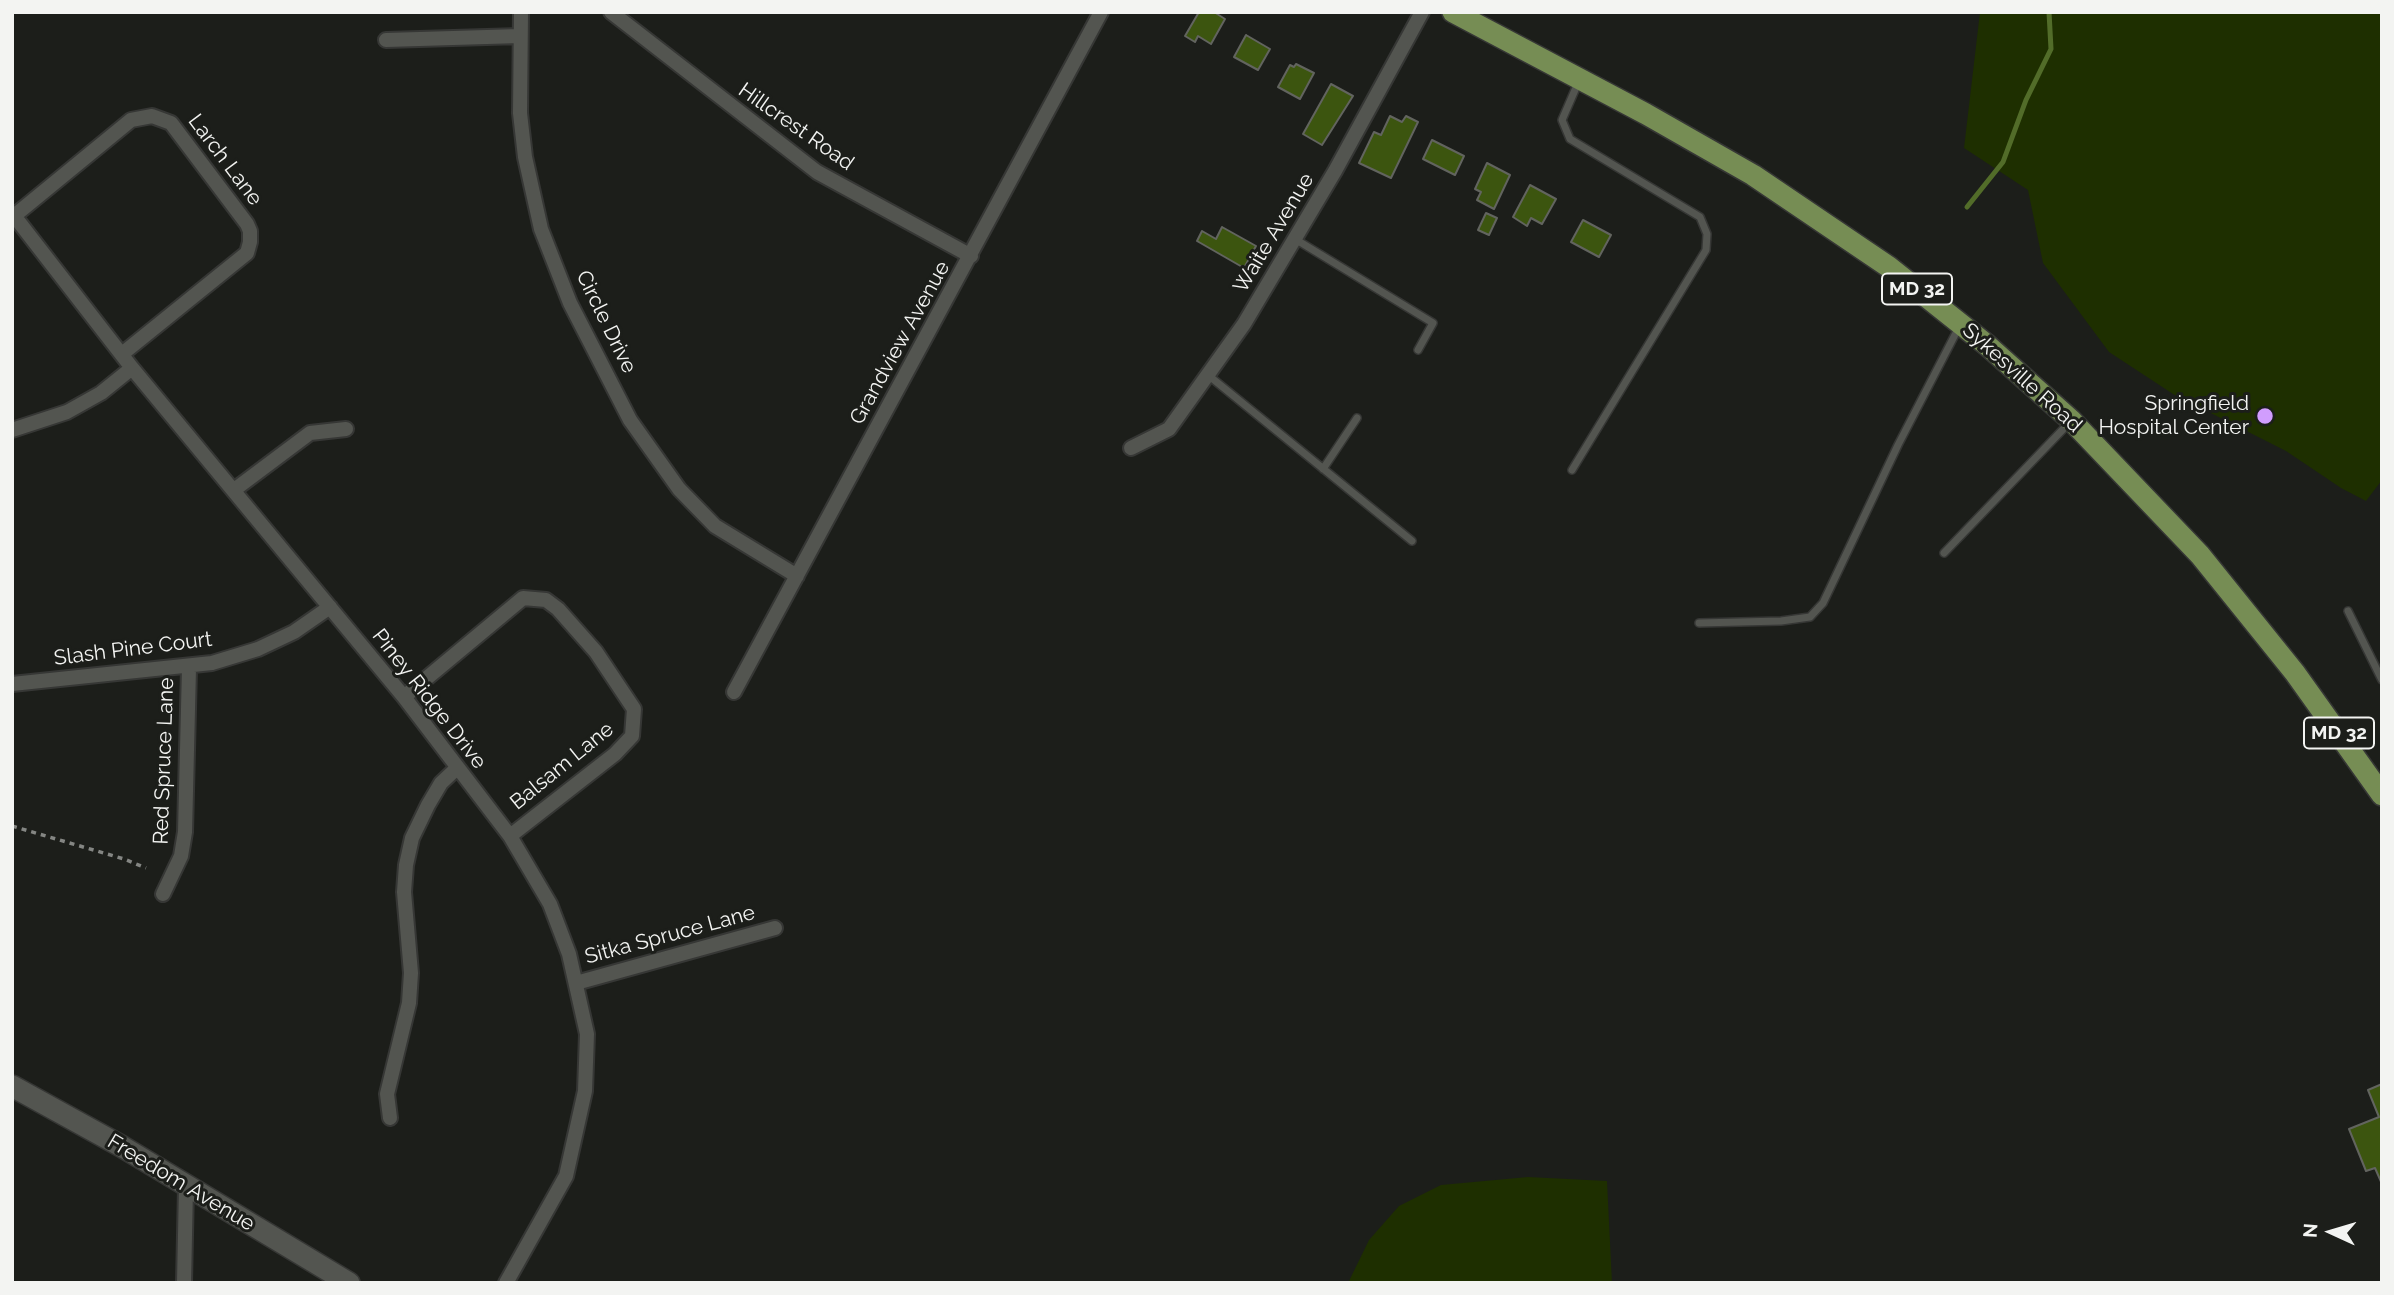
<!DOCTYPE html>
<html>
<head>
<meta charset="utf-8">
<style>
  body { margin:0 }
  #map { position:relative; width:2394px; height:1295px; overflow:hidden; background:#1c1e1a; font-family:Raleway,sans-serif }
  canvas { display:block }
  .frame { position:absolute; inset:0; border:14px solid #f3f4f2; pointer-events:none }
  .north { position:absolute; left:2296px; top:1197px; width:70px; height:70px; -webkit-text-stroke:5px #1c1e1a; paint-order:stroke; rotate:274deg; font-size:19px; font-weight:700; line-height:28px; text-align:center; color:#f3f4f2 }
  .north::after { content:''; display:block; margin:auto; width:24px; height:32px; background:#f3f4f2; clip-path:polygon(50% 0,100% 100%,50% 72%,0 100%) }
</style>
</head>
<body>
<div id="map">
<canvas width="2394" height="1295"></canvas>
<div class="frame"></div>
<div class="north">N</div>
</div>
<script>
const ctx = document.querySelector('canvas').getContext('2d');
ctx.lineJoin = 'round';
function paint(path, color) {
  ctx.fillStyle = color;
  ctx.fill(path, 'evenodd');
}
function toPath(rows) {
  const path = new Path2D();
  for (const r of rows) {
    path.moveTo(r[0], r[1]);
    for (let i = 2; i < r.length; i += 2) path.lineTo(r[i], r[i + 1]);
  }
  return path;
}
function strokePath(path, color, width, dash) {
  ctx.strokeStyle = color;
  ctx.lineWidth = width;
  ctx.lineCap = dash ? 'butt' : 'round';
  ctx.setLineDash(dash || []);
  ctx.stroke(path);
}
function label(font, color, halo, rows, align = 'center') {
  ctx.font = font + ' Raleway,sans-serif';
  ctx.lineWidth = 6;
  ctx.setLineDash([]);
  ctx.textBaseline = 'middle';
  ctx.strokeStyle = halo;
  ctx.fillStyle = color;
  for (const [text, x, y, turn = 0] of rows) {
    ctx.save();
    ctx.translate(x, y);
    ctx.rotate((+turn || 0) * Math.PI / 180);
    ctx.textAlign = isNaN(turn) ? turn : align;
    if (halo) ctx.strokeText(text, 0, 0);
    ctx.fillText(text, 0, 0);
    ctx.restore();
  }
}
const green = toPath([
  [1980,12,2382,12,2382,480,2366,501,2341,488,2286,451,2173,394,2109,352,2043,263,2028,190,1964,148],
  [1528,1177,1607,1181,1612,1283,1348,1283,1369,1240,1399,1206,1441,1185]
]);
const stream = toPath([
  [1967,207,2003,162,2026,100,2051,49,2049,12]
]);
const building = toPath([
  [1199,12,1214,12,1225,19,1211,44,1198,36,1195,42,1185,36,1199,12],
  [1246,35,1270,49,1258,70,1234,57,1246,35],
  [1296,64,1314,73,1300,99,1278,87,1290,65,1294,67,1296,64],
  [1331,84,1353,96,1322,145,1303,134,1331,84],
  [1390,116,1402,122,1406,116,1418,122,1391,178,1359,163,1374,132,1381,135,1390,116],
  [1432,140,1464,156,1455,175,1423,159,1432,140],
  [1487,163,1510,175,1494,209,1477,200,1481,192,1475,189,1487,163],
  [1530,185,1556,199,1542,224,1531,218,1527,226,1513,217,1530,185],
  [1486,213,1497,218,1489,235,1478,230,1486,213],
  [1583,220,1611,235,1599,257,1571,242,1583,220],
  [1222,227,1256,246,1244,268,1197,241,1202,231,1216,239,1222,227],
  [2382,1084,2382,1184,2375,1168,2366,1171,2349,1129,2379,1117,2368,1090,2382,1084]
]);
const path = toPath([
  [12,826,124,859,146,868]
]);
const lane = toPath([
  [1295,239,1433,323,1418,350],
  [1208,375,1412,541],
  [1323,469,1357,418],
  [1572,470,1706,250,1707,234,1700,217,1570,139,1562,120,1578,83],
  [1944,553,2071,421],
  [2348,611,2382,680],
  [1699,623,1781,621,1810,617,1823,603,1898,445,1959,327]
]);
const street = toPath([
  [521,12,520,113,525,157,541,229,570,303,630,420,679,489,715,526,797,576],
  [611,12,817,172,971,256],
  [386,40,520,36],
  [12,213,132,368,404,697,510,836,550,904,569,954,587,1034,585,1091,566,1176,506,1283],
  [14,216,131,120,152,116,171,123,247,224,250,231,250,242,247,253,122,354],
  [12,430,67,412,101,393,132,368],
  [1131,448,1169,429,1244,324,1335,171,1422,12],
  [234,490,310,433,346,429],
  [12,684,212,663,258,649,294,632,330,607],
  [734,692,1101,12],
  [404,697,523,598,546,600,558,609,596,652,634,709,632,736,615,754,510,836],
  [163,894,181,856,185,832,189,668],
  [576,983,775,928],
  [390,1118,387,1094,409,1003,411,973,404,892,406,865,412,838,428,805,441,783,457,768],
  [184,1283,186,1187]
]);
const secondary = toPath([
  [12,1086,121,1146,349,1283]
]);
const primary = toPath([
  [1453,12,1646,114,1753,175,1889,267,1987,345,2071,420,2200,555,2295,673,2382,795]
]);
const markers = [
  [2265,416,9,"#d19dfe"]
];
const shields = [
  [1917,289,70],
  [2339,733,70]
];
const shieldNames = [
  ["MD 32",1917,289],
  ["MD 32",2339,733]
];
const streetNames = [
  ["Hillcrest Road",796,127,35],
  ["Larch Lane",225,160,53],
  ["Waite Avenue",1274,233,-59],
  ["Circle Drive",606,322,64],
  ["Grandview Avenue",900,343,-61],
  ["Sykesville Road",2022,378,42],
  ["Slash Pine Court",133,649,-7],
  ["Piney Ridge Drive",429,699,52],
  ["Red Spruce Lane",164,761,-88],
  ["Balsam Lane",562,766,-39],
  ["Sitka Spruce Lane",670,935,-15],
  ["Freedom Avenue",181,1183,31]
];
const poiNames = [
  ["Springfield",2249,404],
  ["Hospital Center",2249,428]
];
paint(green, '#1e2f00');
strokePath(stream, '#526c29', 5);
paint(building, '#3c550f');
strokePath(building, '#62645f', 2);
strokePath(lane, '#363735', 10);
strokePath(street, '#363735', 18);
strokePath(secondary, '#363735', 24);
strokePath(primary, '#363735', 24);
strokePath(path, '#848683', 3.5, [5, 5]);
strokePath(lane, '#535550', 7);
strokePath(street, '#535550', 14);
strokePath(secondary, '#535550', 21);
strokePath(primary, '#768d54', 21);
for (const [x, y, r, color] of markers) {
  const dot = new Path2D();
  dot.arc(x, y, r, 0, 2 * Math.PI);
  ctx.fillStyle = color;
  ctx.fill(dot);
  strokePath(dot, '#1c1e1a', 2.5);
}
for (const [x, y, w] of shields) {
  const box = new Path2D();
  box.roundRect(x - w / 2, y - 15.5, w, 31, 5);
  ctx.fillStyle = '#1c1e1a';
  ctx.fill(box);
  strokePath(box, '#f3f4f2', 2);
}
label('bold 19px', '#f3f4f2', null, shieldNames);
label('21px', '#f3f4f2', '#1c1e1a', streetNames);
label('21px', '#f3f4f2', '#1c1e1a', poiNames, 'right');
</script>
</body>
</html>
